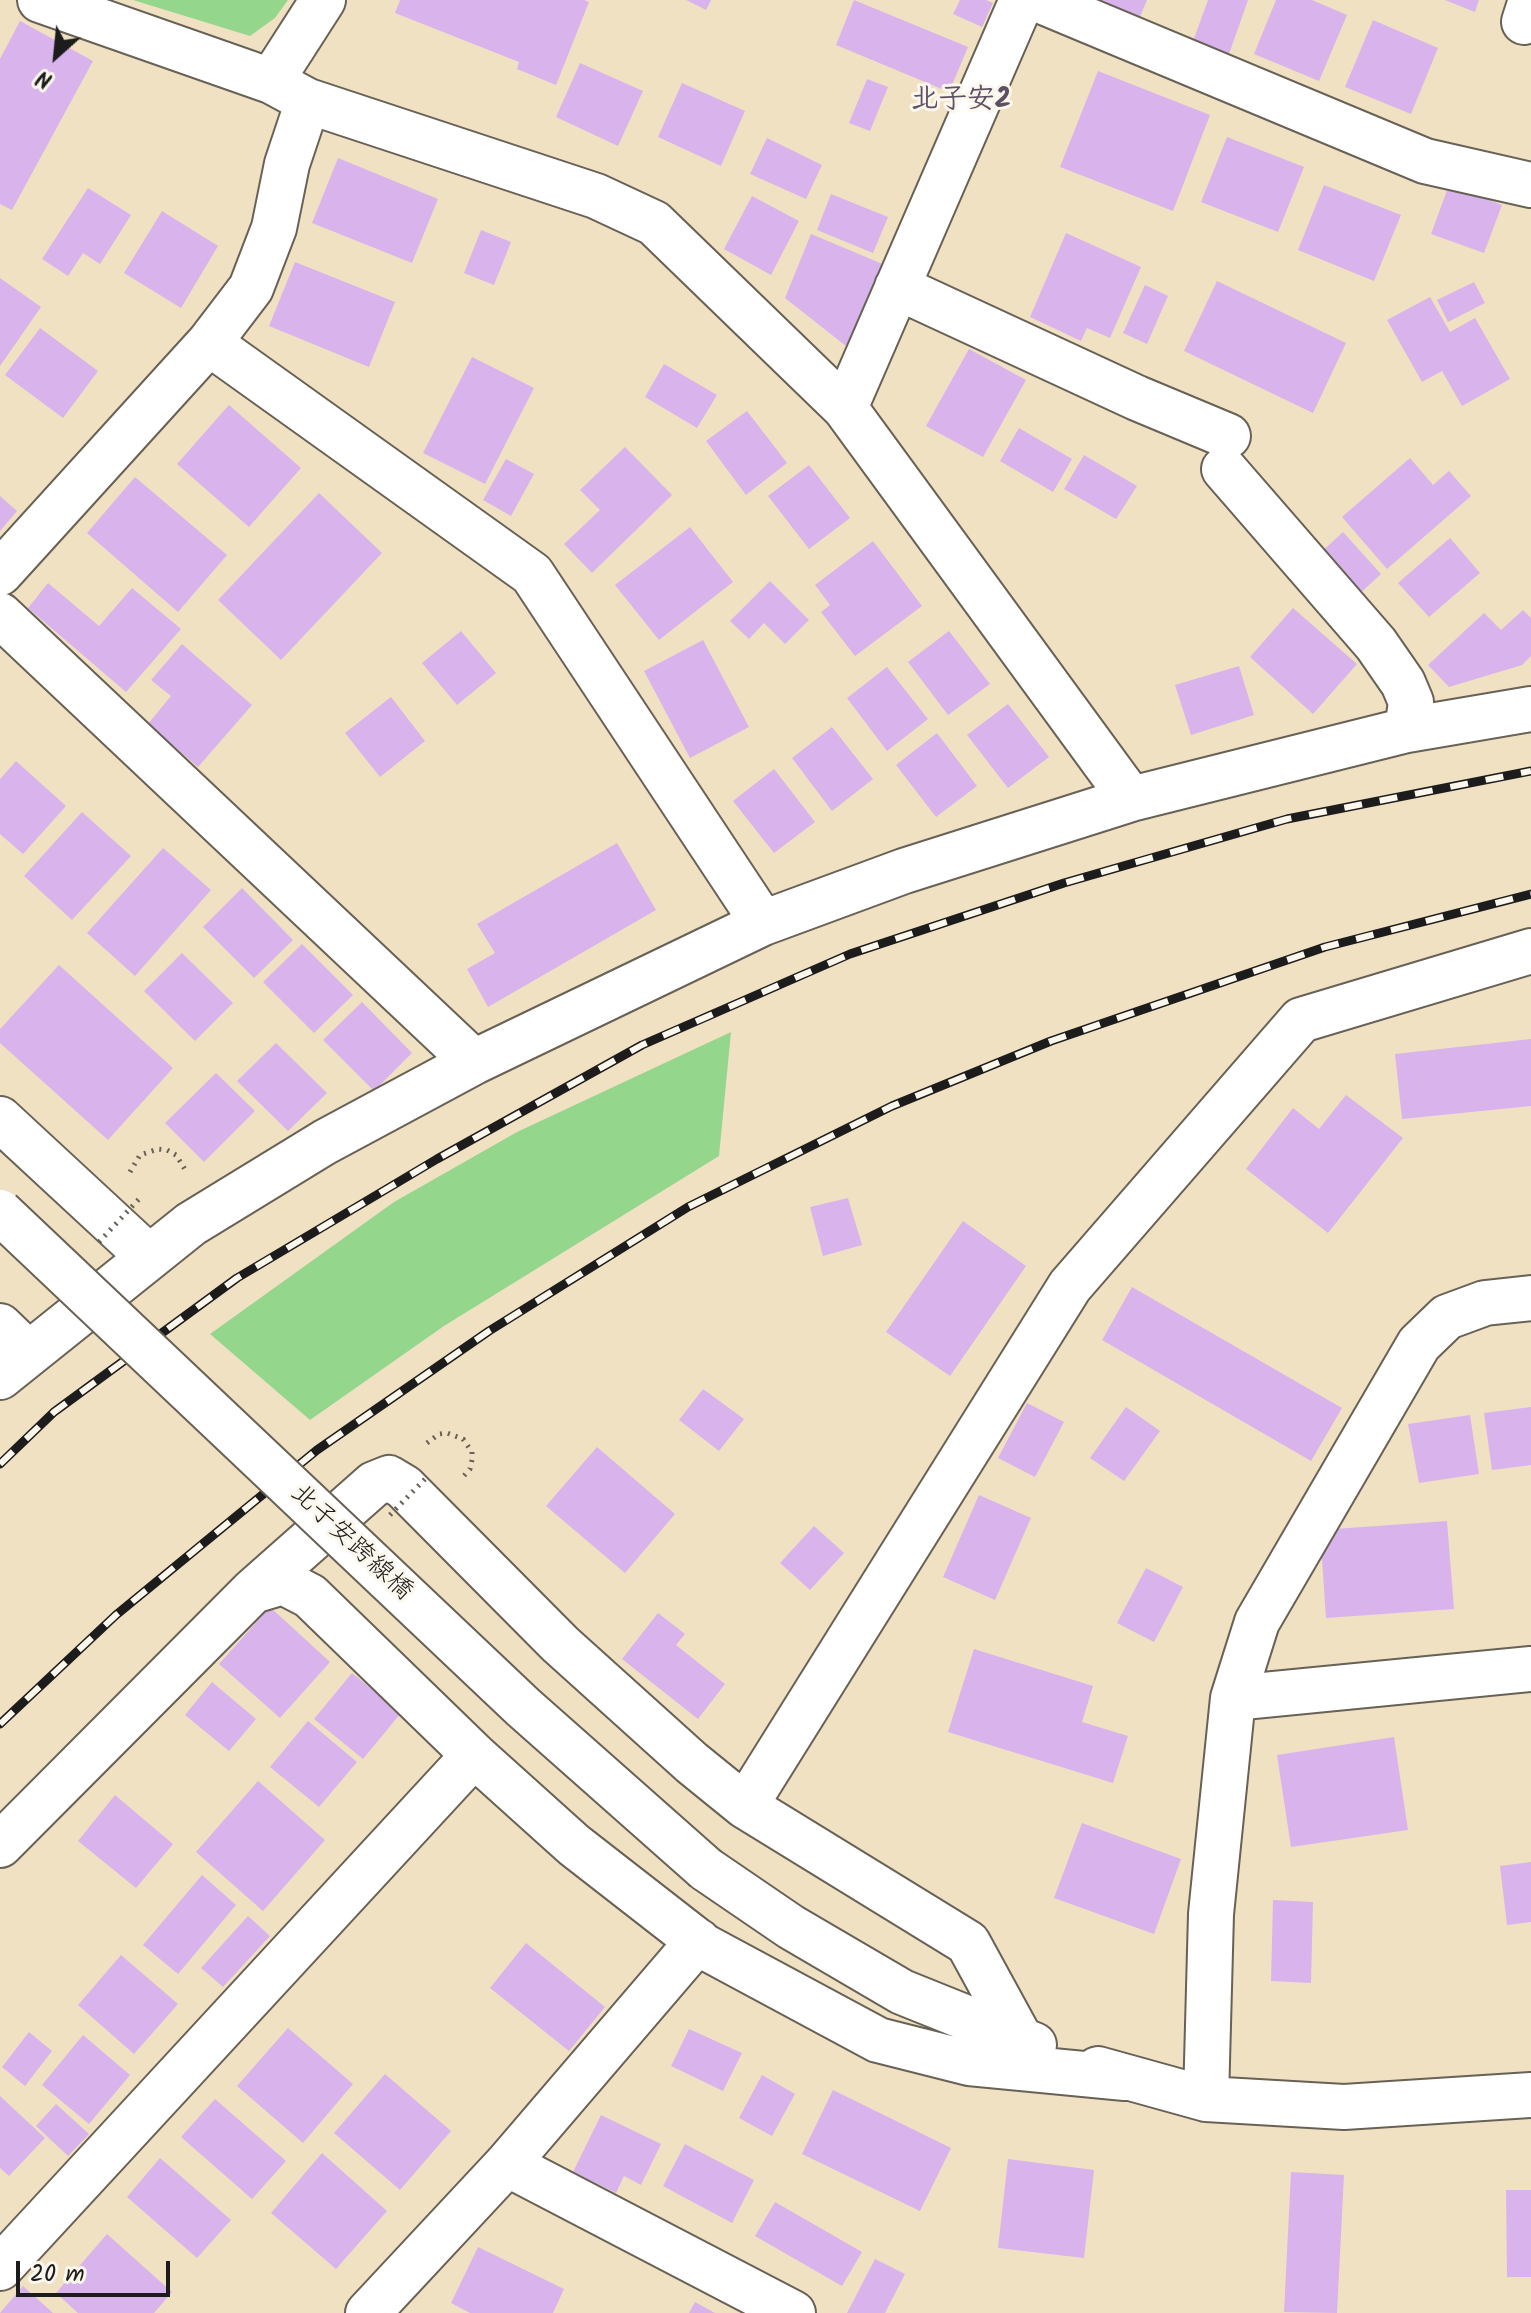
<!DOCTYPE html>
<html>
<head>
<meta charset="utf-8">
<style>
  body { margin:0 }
  #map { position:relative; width:1531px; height:2313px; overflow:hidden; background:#f1e1c3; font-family:Kalam,sans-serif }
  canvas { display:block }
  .north { position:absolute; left:16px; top:16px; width:80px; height:80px; -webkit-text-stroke:6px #fbf7ec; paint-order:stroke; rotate:207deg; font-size:22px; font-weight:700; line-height:32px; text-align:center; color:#1c1c1c }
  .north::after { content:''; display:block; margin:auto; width:28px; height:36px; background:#1c1c1c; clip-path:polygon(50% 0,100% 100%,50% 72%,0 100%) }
  .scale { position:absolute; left:16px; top:2261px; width:154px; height:36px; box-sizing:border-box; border:4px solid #1c1c1c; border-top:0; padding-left:10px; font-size:24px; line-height:28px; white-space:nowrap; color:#1c1c1c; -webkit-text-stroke:6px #fbf7ec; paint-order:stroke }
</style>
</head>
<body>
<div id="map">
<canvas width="1531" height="2313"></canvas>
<div class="north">N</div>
<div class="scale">20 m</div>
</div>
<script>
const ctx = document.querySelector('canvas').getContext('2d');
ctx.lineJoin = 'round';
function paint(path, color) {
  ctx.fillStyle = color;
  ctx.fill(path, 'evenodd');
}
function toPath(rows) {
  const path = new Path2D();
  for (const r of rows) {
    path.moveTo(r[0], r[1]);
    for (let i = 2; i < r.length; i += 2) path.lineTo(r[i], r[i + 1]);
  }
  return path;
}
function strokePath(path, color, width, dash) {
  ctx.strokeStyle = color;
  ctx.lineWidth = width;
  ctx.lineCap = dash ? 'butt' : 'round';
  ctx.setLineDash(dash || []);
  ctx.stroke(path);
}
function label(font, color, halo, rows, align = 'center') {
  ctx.font = font + ' Kalam,"Klee One",sans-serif';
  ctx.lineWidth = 6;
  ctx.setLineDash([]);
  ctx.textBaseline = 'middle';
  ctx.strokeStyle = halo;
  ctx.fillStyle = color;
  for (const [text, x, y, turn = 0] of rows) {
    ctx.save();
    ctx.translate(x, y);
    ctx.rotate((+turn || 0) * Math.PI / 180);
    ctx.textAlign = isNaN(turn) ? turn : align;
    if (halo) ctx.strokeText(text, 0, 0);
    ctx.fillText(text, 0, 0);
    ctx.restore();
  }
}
const green = toPath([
  [133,0,288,0,275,18,250,36],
  [731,1032,719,1156,444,1326,310,1420,210,1334,394,1202,517,1132]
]);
const building = toPath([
  [400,0,584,0,589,2,556,85,517,69,519,62,395,13],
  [686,0,711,0,706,10],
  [854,0,968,47,949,92,836,45],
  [960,0,986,0,993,3,982,27,953,14],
  [1082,0,1147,0,1137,24],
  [1208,0,1248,0,1228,57,1192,44],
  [1276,0,1312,0,1347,15,1319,81,1254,54],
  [1445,0,1479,0,1475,12],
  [1373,20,1438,48,1411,114,1345,87],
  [20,21,93,61,12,210,0,204,0,59],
  [580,63,643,91,618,146,556,117],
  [1098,71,1210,115,1173,211,1060,167],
  [867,79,888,87,870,131,849,123],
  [682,83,745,111,721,166,658,137],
  [1227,137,1304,167,1278,232,1201,202],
  [767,138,822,165,806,199,750,174],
  [338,158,438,199,412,263,312,223],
  [1324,185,1401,215,1374,281,1298,250],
  [1449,185,1502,205,1484,253,1431,234],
  [88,188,131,215,100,264,83,253,68,276,42,259],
  [831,194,888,217,873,253,817,230],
  [752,196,799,221,771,275,724,249],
  [162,211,218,246,181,308,124,273],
  [481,230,511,242,494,285,464,273],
  [1066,233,1141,267,1110,338,1087,328,1081,341,1030,317],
  [811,234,885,265,851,350,785,298],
  [295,262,395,302,369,367,269,326],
  [0,278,41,307,0,366],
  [1217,281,1346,343,1313,413,1184,351],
  [1474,282,1485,303,1448,322,1437,300],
  [1145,285,1168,296,1147,344,1123,333],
  [1430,297,1450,332,1475,318,1510,379,1462,406,1442,371,1422,382,1387,320],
  [40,328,98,371,63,418,5,375],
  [969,349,1026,380,983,457,926,426],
  [472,357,534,388,485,484,423,453],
  [664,364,717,395,697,428,645,397],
  [229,405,301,468,249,527,177,464],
  [747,411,787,463,746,495,706,441],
  [1019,428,1072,459,1053,492,1000,461],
  [625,447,672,495,592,573,564,544,600,510,580,490],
  [1084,455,1137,486,1116,519,1064,489],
  [1410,458,1433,485,1449,471,1471,496,1387,569,1342,517],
  [506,459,534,474,511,516,483,500],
  [809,465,850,518,809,549,768,496],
  [135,477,227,555,178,612,87,533],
  [319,493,382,553,281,660,218,600],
  [0,496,17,511,0,531],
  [690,527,733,582,659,640,615,585],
  [1343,532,1381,574,1355,598,1317,556],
  [1450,538,1480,573,1429,617,1398,583],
  [873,541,922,606,855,656,821,612,830,605,815,585],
  [770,581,809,620,785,644,764,623,749,639,730,621],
  [48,583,99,626,132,588,181,629,126,692,28,608],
  [1293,608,1357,664,1313,714,1250,657],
  [1523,610,1531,618,1531,656,1522,665,1449,687,1428,665,1484,613,1501,630],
  [461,631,496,673,457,705,422,663],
  [949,631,990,684,948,715,908,662],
  [703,640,749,727,690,758,644,671],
  [182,644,252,705,198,767,148,724,171,696,151,680],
  [1239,666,1254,715,1191,735,1175,685],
  [887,667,928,719,887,751,847,698],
  [391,697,425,741,380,777,345,733],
  [1008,704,1049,757,1008,788,967,735],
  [832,727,873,779,832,811,792,758],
  [937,733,977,786,936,817,896,765],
  [16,761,66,806,23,854,0,834,0,779],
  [774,769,815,822,774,853,733,801],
  [82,812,131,856,72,920,24,876],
  [617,843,656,910,488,1007,467,969,495,953,477,924],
  [163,848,211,890,135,976,87,933],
  [242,888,293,940,254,978,203,927],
  [302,944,353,995,314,1033,263,982],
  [182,953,233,1003,195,1041,144,991],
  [59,965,173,1068,108,1140,0,1043,0,1029],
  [362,1002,412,1053,374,1091,323,1040],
  [1531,1039,1531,1106,1402,1119,1395,1054],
  [276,1043,327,1093,288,1131,237,1081],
  [216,1073,255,1111,204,1162,165,1123],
  [1346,1095,1403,1138,1328,1233,1246,1169,1293,1108,1319,1129],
  [848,1198,862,1245,823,1256,810,1207],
  [963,1221,1026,1266,950,1376,886,1332],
  [1132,1287,1342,1408,1311,1461,1102,1340],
  [703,1389,744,1419,719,1451,679,1420],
  [1027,1403,1064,1422,1035,1477,998,1458],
  [1126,1407,1160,1431,1124,1481,1090,1458],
  [1531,1407,1531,1465,1492,1470,1484,1413],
  [1470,1415,1479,1474,1419,1483,1408,1424],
  [597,1447,675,1514,625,1573,546,1506],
  [979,1495,1031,1518,995,1600,943,1577],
  [1447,1521,1454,1609,1326,1618,1320,1530],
  [814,1526,844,1553,810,1590,780,1563],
  [1146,1568,1183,1587,1154,1642,1117,1623],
  [270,1607,330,1662,280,1718,219,1664],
  [658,1613,685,1634,676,1645,725,1684,698,1719,622,1659],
  [974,1649,1093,1686,1082,1722,1128,1736,1113,1783,948,1732],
  [352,1673,401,1713,363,1759,314,1719],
  [212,1682,256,1719,229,1751,185,1715],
  [308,1721,357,1762,319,1807,270,1767],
  [1394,1737,1408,1830,1291,1847,1277,1755],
  [258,1781,325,1840,263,1911,196,1852],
  [115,1795,173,1844,136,1888,78,1841],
  [1082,1823,1181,1859,1154,1934,1054,1898],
  [1531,1862,1531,1922,1507,1925,1500,1866],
  [202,1875,236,1905,178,1974,143,1945],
  [1273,1900,1313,1902,1311,1983,1271,1981],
  [248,1916,270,1936,223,1987,201,1968],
  [526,1943,605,2007,569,2051,490,1988],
  [121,1955,178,2004,134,2054,78,2005],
  [288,2028,353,2084,303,2143,237,2086],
  [689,2029,742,2053,723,2091,671,2066],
  [29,2032,52,2051,25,2086,2,2067],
  [83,2035,130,2075,89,2124,42,2085],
  [385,2074,451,2131,400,2190,334,2133],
  [762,2075,795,2094,772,2136,739,2118],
  [833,2090,951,2148,920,2211,802,2154],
  [0,2096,45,2138,9,2176,0,2168],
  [215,2099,286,2161,252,2199,181,2137],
  [56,2104,89,2134,68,2156,36,2126],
  [601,2115,661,2144,641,2185,624,2176,616,2193,573,2172],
  [685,2144,754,2180,732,2223,663,2186],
  [322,2153,387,2211,336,2269,271,2213],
  [160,2158,231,2220,197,2258,127,2197],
  [1008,2159,1094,2170,1084,2258,998,2248],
  [1291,2172,1344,2175,1337,2313,1284,2312],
  [1506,2190,1531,2190,1531,2277,1507,2277],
  [775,2202,862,2252,842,2286,755,2236],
  [107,2234,172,2292,154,2313,78,2313,56,2293],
  [478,2247,564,2289,553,2313,470,2313,451,2303],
  [875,2259,905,2274,885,2313,847,2313],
  [23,2286,53,2313,0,2313],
  [695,2302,715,2313,689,2313]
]);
const path = toPath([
  [130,1172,140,1155,158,1149,167,1150,176,1155,186,1171],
  [427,1443,439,1434,447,1433,463,1439,472,1452,472,1460,470,1469,462,1478]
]);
const minor = toPath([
  [40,0,271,81,308,101,596,196,654,223,845,408,1131,799],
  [1039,0,1425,161,1531,185],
  [1524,22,1531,0],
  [271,81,323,0],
  [897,287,1137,398,1228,436],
  [209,343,532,574,763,923],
  [845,408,1022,0],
  [1224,469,1376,644,1403,683,1411,702,1407,730],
  [0,573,209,343,251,288,274,228,287,164,308,101],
  [0,615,474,1062],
  [0,1119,149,1257],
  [0,1326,28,1353],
  [0,1377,191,1224,325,1142,474,1062,763,923,904,871,1131,799,1407,730,1531,709],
  [253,1591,374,1484,389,1478,404,1487,560,1644,692,1763,745,1806],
  [1233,1698,1531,1669],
  [0,1845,253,1591,283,1582,310,1596,474,1755,574,1845,705,1947,878,2040,969,2063,1125,2078],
  [706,1869,791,1927,902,1992,1034,2045],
  [1021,2040,968,1943,745,1806,1070,1286,1301,1020,1531,951],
  [1098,2069,1206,2099,1344,2107,1531,2095],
  [1206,2099,1211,1914,1233,1698,1257,1622,1419,1344,1447,1317,1485,1303,1531,1298],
  [507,2164,793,2313],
  [0,2268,474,1755],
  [368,2313,507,2164,698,1941]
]);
const rail = toPath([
  [0,1464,54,1412,237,1278,437,1159,642,1045,850,954,1064,883,1287,819,1531,771],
  [0,1724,116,1615,317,1450,489,1331,688,1207,892,1106,1051,1041,1325,947,1531,894]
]);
const pathBridge = toPath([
  [99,1242,139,1199],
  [390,1515,428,1476]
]);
const minorBridge = toPath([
  [0,1212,523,1707,706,1869]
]);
const streetNames = [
  ["北子安跨線橋",350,1544,43]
];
const neighbourhoodNames = [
  ["北子安2",961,102]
];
paint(green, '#95d68d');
paint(building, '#d9b3ec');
strokePath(minor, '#676156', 48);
strokePath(path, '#676156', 5, [2, 6]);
strokePath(minor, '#fff', 44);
strokePath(rail, '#1c1c1c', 9);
strokePath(rail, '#fbf7ec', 6, [18]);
strokePath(minorBridge, '#676156', 48, []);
strokePath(pathBridge, '#676156', 5, [2, 6]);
strokePath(minorBridge, '#fff', 44);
label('26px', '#1c1c1c', '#fbf7ec', streetNames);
label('bold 28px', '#5e5165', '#fbf7ec', neighbourhoodNames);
</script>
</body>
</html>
